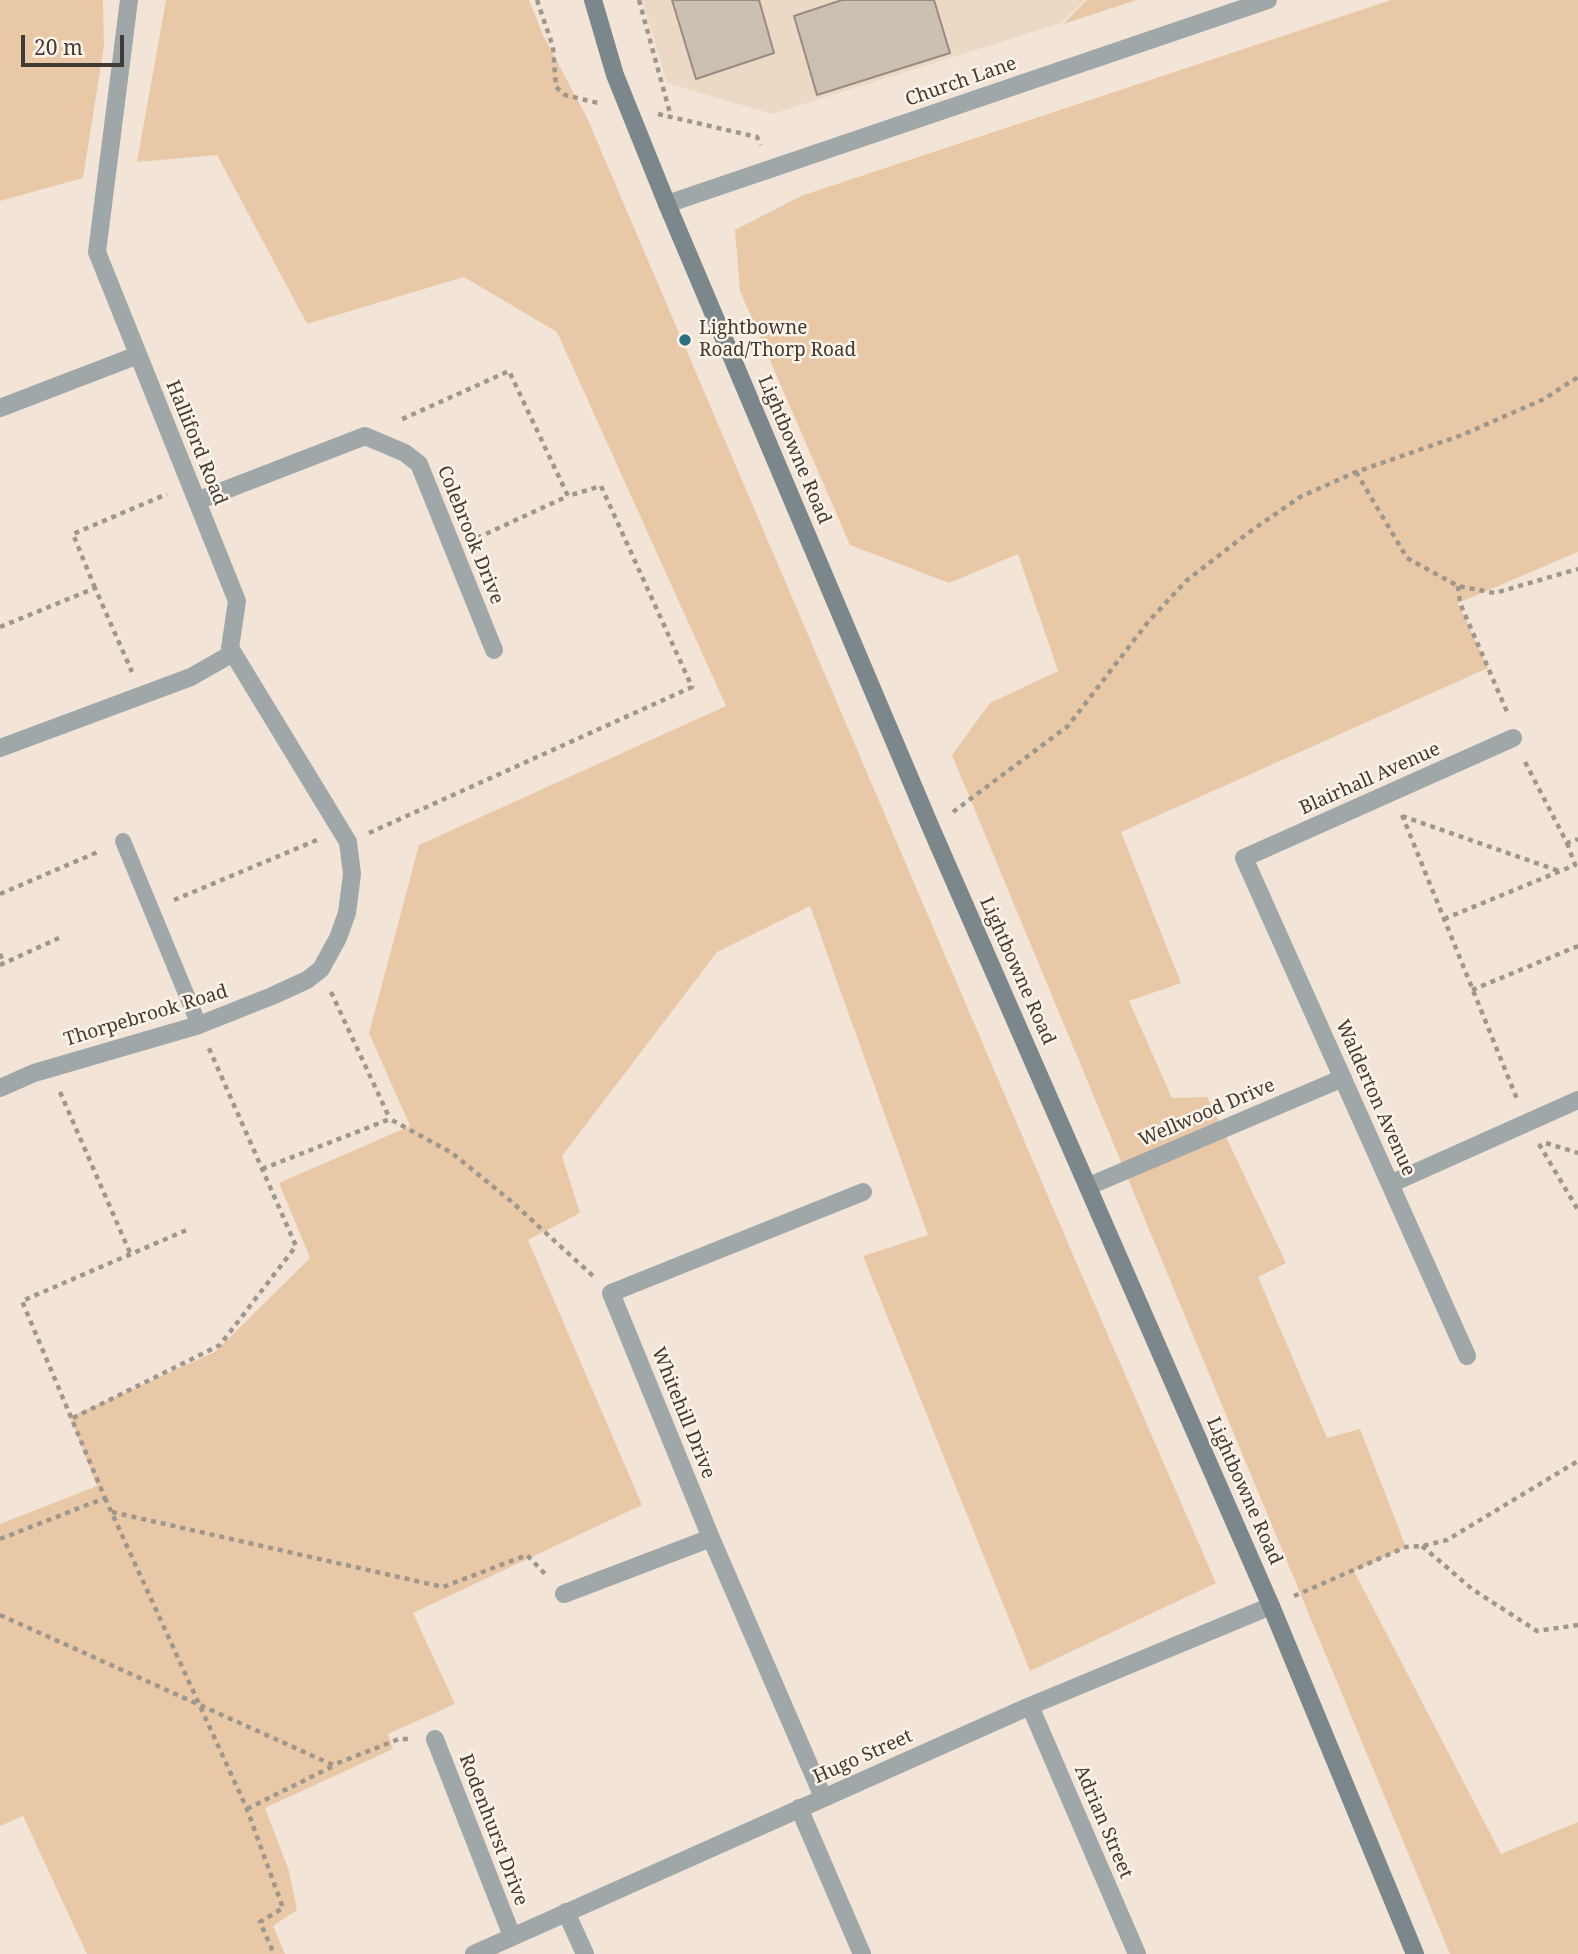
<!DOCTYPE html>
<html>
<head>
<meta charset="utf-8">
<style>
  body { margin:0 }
  #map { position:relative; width:1578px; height:1954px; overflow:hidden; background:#f2e5d8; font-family:"Noto Serif",serif }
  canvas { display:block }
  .scale { position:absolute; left:21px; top:35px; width:103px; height:32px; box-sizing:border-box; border:4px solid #403b35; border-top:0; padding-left:9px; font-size:21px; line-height:24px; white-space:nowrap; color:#403b35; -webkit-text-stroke:5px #fdf3e8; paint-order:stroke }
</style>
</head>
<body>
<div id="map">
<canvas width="1578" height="1954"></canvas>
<div class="scale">20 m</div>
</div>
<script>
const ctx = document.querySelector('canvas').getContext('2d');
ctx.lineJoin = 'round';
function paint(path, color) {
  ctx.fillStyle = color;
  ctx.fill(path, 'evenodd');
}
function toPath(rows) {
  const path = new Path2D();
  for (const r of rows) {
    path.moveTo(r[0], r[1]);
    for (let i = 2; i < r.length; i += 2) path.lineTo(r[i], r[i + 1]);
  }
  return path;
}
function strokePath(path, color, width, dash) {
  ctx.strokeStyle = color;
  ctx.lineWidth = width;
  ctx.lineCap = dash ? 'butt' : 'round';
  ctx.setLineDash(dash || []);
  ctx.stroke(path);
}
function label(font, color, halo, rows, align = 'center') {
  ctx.font = font + ' "Noto Serif",serif';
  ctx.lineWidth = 5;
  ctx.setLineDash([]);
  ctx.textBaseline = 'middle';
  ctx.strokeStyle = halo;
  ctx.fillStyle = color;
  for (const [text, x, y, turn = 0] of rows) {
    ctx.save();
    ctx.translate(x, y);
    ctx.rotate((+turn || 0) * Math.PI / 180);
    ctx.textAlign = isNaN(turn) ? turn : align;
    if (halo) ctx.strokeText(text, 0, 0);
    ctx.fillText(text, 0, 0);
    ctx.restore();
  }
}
const built = toPath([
  [642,0,1085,0,1061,23,772,114,667,83]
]);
const green = toPath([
  [0,0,103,0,104,46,83,178,0,201],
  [166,0,529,0,543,35,588,120,1077,1264,1216,1583,1030,1671,863,1256,928,1235,810,906,717,952,562,1156,580,1213,528,1240,642,1505,413,1613,455,1704,388,1734,393,1749,265,1808,289,1871,297,1910,273,1926,285,1954,87,1954,23,1816,0,1826,0,1524,97,1486,70,1417,215,1352,310,1258,279,1183,410,1126,369,1033,419,845,726,706,557,332,464,277,307,324,217,155,137,162],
  [1087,0,1137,0,1063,24],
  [1391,0,1578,0,1578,552,1458,603,1488,668,1121,832,1181,983,1129,1001,1172,1098,1207,1097,1286,1263,1258,1277,1327,1438,1360,1429,1406,1547,1354,1571,1501,1854,1578,1822,1578,1954,1450,1954,952,755,990,703,1058,671,1018,554,949,583,850,545,740,291,735,230,801,196]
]);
const building = toPath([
  [672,0,759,0,774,53,696,79,672,0],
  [842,0,934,0,950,53,817,95,794,16,842,0]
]);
const path = toPath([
  [537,0,553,47,556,87,565,95,598,103],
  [639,0,671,117],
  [658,114,757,137,761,145],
  [1356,472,1407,558,1458,586,1495,593,1578,569],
  [477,538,568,496],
  [1458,586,1460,603,1508,714],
  [95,588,73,534,167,494],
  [0,627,95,588,132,672],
  [1525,762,1567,843,1578,839],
  [953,812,1068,726,1148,622,1186,581,1248,533,1300,497,1356,472,1462,435,1544,399,1578,377],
  [1402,815,1517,1099],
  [1402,816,1559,871],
  [369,833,692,687,601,486,568,496,509,371,398,421],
  [0,894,100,851],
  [174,900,317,840],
  [1444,919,1575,865,1567,843],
  [0,954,4,963],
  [0,965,59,938],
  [1472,990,1578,946],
  [331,992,390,1119],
  [60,1092,131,1255],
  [1546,1143,1578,1153],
  [1539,1144,1578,1210],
  [262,1169,390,1119,452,1153,512,1202,593,1276],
  [73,1418,220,1345,296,1246,208,1046],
  [105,1498,247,1809,283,1908,260,1922,274,1954],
  [112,1512,443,1587,527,1555,547,1576],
  [0,1539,105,1498,22,1301,189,1229],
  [1422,1546,1472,1589,1537,1631,1578,1625],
  [1294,1596,1406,1547,1422,1546,1447,1540,1578,1461],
  [0,1615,333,1765,399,1739,410,1739],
  [247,1809,333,1766]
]);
const service = toPath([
  [123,841,199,1025]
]);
const minor = toPath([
  [667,204,1268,0],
  [0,408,138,355],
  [197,501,365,436,405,453,419,464,494,650],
  [0,748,191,677,233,653,230,648,237,601,97,252,129,0],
  [0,1088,34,1073,199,1025,272,996,307,980,321,969,338,938,347,913,352,874,348,842,233,653],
  [1390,1184,1578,1100],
  [1089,1186,1343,1078],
  [1467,1356,1244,858,1513,738],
  [564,1594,711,1538],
  [1030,1706,1137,1954],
  [435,1739,512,1936],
  [823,1797,711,1538,611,1293,863,1192],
  [799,1808,862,1954],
  [566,1912,585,1954],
  [474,1954,1030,1706,1271,1606]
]);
const secondary = toPath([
  [593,0,615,75,667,204,931,828,1271,1606,1415,1954]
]);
const markers = [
  [685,340,7,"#2e7082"]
];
const streetNames = [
  ["Church Lane",961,82,-19],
  ["Halliford Road",196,443,68],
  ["Lightbowne Road",794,450,67],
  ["Colebrook Drive",470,535,68],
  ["Blairhall Avenue",1370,779,-24],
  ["Lightbowne Road",1017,971,66],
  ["Thorpebrook Road",146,1016,-17],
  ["Walderton Avenue",1375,1098,66],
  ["Wellwood Drive",1207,1113,-23],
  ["Whitehill Drive",683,1413,68],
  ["Lightbowne Road",1244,1491,66],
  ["Hugo Street",863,1757,-24],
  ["Adrian Street",1103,1822,67],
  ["Rodenhurst Drive",493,1830,69]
];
const poiNames = [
  ["Lightbowne",699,329],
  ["Road/Thorp Road",699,351]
];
paint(built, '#ebd9c6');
paint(green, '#e9c8a7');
paint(building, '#ccc0b3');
strokePath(building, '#988c80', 2);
strokePath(path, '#9f968c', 4.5, [5, 5]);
strokePath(service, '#9fa7a9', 16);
strokePath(minor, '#9fa7a9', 18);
strokePath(secondary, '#7b878b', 18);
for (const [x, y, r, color] of markers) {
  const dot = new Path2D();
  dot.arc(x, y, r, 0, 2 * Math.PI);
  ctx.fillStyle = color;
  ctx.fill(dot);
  strokePath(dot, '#fdf3e8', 2.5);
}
label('19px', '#403b35', '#fdf3e8', streetNames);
label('19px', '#403b35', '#fdf3e8', poiNames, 'left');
</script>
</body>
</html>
